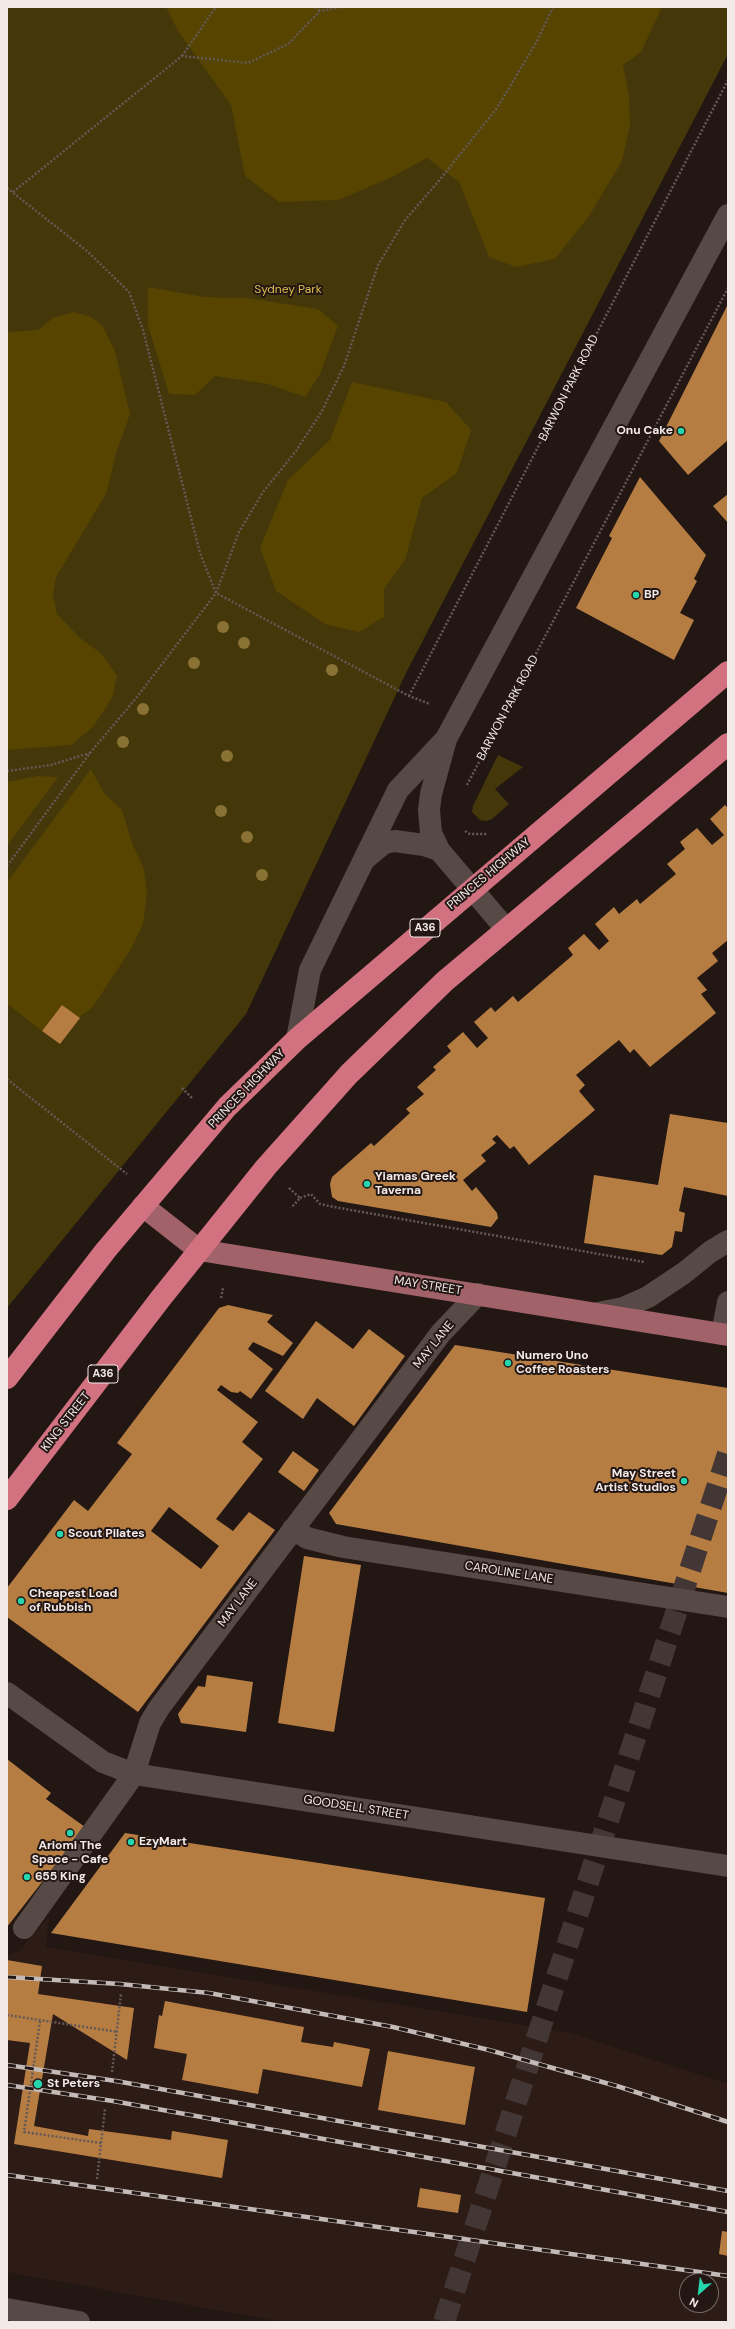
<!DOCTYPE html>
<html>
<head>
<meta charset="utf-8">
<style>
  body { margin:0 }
  #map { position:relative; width:735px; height:2329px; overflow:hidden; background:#231714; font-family:"DM Sans",sans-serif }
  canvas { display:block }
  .frame { position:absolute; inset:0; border:8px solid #f3eae8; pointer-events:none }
  .north { position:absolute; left:679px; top:2273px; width:40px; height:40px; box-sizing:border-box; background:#231714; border:1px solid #766b69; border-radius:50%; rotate:208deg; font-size:11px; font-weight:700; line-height:16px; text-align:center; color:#f3eae8 }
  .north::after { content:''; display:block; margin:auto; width:14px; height:18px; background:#25d5ae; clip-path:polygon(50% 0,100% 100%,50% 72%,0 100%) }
</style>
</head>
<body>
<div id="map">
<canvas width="735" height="2329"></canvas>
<div class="frame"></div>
<div class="north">N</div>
</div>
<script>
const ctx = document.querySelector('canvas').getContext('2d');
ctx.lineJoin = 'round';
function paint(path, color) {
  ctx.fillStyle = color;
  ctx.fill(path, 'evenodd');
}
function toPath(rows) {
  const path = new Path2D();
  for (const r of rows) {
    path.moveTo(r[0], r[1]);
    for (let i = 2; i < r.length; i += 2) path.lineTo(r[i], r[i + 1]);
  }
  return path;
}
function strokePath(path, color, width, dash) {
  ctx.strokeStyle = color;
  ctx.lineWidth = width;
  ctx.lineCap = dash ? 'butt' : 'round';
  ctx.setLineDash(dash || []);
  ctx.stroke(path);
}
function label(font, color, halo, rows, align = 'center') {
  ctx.font = font + ' "DM Sans",sans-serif';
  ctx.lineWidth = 4;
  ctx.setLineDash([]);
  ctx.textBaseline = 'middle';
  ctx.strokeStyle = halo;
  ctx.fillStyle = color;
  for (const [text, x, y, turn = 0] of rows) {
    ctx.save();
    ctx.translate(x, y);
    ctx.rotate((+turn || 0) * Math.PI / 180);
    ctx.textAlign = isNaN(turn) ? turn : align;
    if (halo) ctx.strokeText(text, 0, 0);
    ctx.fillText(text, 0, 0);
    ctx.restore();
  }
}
const built = toPath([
  [49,1917,46,1947,571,2033,728,2084,728,2322,283,2322,7,2272,7,1955,19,1951],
  [687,2281,711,2281,711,2305,687,2305]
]);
const green = toPath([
  [7,7,728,7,728,54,407,671,246,1014,7,1308],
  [498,755,523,767,495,789,509,804,492,819,486,821,480,820,472,812,473,806]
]);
const forest = toPath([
  [166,7,662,7,641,52,623,65,629,96,630,125,622,161,589,216,555,259,516,267,489,257,459,182,427,158,390,178,338,200,279,202,245,176,231,105,178,31],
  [148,287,204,297,247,298,318,309,338,326,320,374,305,397,268,384,215,376,195,395,169,394,148,325],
  [73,312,89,316,102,325,115,351,130,414,116,453,107,492,56,577,53,595,57,614,80,638,102,654,117,676,112,698,93,727,71,745,7,750,7,332,38,330,53,318],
  [352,382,446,402,471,430,457,473,422,498,405,560,384,589,384,617,359,632,325,624,276,591,260,548,288,480,330,440],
  [91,769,104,793,122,810,132,843,144,869,147,894,143,924,131,949,92,1008,79,1017,62,1005,42,1031,9,1005,7,1007,7,882],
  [38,776,58,777,7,846,7,782]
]);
const building = toPath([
  [728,304,728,440,688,475,659,441],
  [640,477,706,555,694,579,697,581,680,613,694,620,674,660,576,608,612,538,609,536],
  [728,494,728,523,713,506],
  [725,805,728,808,728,940,712,953,718,961,697,978,707,990,701,994,716,1013,650,1067,634,1049,630,1053,619,1040,576,1075,585,1085,579,1091,595,1110,529,1165,514,1146,510,1149,497,1135,492,1139,496,1143,481,1155,486,1161,463,1180,472,1191,476,1187,497,1213,498,1218,491,1227,338,1201,332,1197,330,1184,332,1177,371,1143,374,1146,410,1113,406,1109,424,1094,417,1087,436,1070,433,1067,451,1051,447,1046,463,1032,477,1048,488,1038,474,1022,491,1007,495,1012,513,996,518,1002,573,955,568,948,584,934,599,950,609,941,595,924,614,907,619,914,637,899,640,904,676,874,667,864,685,849,680,842,697,828,712,845,724,835,710,819],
  [62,1005,80,1018,60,1044,42,1031],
  [670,1114,728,1123,728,1196,684,1187,679,1211,685,1213,682,1232,675,1231,672,1247,662,1255,584,1243,594,1175,658,1185],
  [228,1305,273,1315,267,1322,293,1343,283,1356,253,1342,248,1349,273,1369,251,1399,240,1391,238,1393,231,1392,221,1385,217,1390,258,1422,242,1442,263,1459,216,1519,233,1531,249,1512,275,1530,138,1712,7,1617,7,1588,74,1500,88,1511,132,1454,117,1443,219,1308],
  [169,1507,219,1546,201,1569,151,1531],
  [316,1321,353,1349,369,1329,405,1356,354,1426,317,1398,303,1419,265,1391],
  [455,1345,728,1388,728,1593,336,1524,329,1513],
  [293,1451,319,1470,304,1491,278,1472],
  [304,1556,361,1565,334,1732,278,1723],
  [207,1675,253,1682,246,1732,181,1723,178,1714,198,1686,205,1687],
  [7,1759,51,1793,46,1799,85,1827,7,1927],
  [125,1833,545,1898,527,2012,51,1933],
  [7,1960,42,1966,38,1994,134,2008,127,2060,53,2014,34,2126,88,2136,89,2129,171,2140,172,2131,228,2140,222,2178,14,2144,30,2043,7,2040],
  [165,2001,304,2027,301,2042,333,2047,334,2042,370,2049,362,2087,263,2069,258,2094,182,2080,187,2054,154,2048,159,2015,162,2016],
  [388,2051,475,2067,465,2125,378,2110],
  [420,2188,461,2195,458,2213,417,2207],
  [722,2231,728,2232,728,2256,719,2254]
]);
const highwayTunnel = toPath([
  [444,2322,728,1454]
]);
const path = toPath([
  [315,7,320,11],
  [182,56,216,7],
  [7,188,87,251,129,292,143,330,200,553,216,593,409,696,430,704],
  [13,192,182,56,248,63,288,44,320,11,341,7],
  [409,696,728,80],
  [7,771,51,765,90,753],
  [467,785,728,288],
  [465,831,470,834,487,834],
  [7,866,90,753,137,697,216,593,239,532,263,492,296,451,322,411,344,366,378,265,405,220,438,182,497,108,536,43,553,7],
  [7,1079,127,1174],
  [182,1088,193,1099],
  [289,1188,300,1198,291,1208],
  [300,1198,311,1194,320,1204,334,1207,644,1262],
  [221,1298,223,1288],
  [7,2015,118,2032],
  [40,2021,24,2132,101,2143],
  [112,2072,121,1994],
  [97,2179,105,2109]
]);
const minor = toPath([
  [366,858,384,843,395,841,424,845,439,850],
  [506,929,439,850,431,833,429,810,431,794,446,739,728,215],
  [297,1039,310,970,398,790,444,741],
  [598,1313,623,1308,648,1297,684,1273,710,1252,728,1241],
  [722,1334,728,1302],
  [293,1529,307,1538,343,1547,728,1607],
  [7,1693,103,1762,134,1774,728,1866],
  [24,1928,134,1774,150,1723,159,1708,441,1333,478,1294],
  [7,2309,79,2322]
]);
const major = toPath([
  [143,1206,199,1250,728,1335]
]);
const highway = toPath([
  [7,1378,106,1250,227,1107,297,1039,728,672],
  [7,1499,161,1298,266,1167,349,1074,445,981,728,744]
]);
const rail = toPath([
  [7,1977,120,1984,209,1993,393,2027,489,2050,620,2087,728,2122],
  [7,2065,116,2081,728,2191],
  [7,2085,113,2101,728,2212],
  [7,2175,728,2276]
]);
const trees = [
  [223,627],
  [244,643],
  [194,663],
  [332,670],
  [143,709],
  [123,742],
  [227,756],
  [221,811],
  [247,837],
  [262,875]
];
const markers = [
  [681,431,4,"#25d5ae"],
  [636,595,4,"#25d5ae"],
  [367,1184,4,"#25d5ae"],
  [508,1363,4,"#25d5ae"],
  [684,1481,4,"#25d5ae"],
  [60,1534,4,"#25d5ae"],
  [21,1601,4,"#25d5ae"],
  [70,1833,4,"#25d5ae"],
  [131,1842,4,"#25d5ae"],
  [27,1877,4,"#25d5ae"],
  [38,2084,5,"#25d5ae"]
];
const shields = [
  [425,928,30],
  [103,1374,30]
];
const shieldNames = [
  ["A36",425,928],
  ["A36",103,1374]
];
const parkNames = [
  ["Sydney Park",288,290]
];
const streetNames = [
  ["BARWON PARK ROAD",569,388,-63],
  ["BARWON PARK ROAD",508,708,-62],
  ["PRINCES HIGHWAY",489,874,-40],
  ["PRINCES HIGHWAY",247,1089,-46],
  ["MAY STREET",428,1286,9],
  ["MAY LANE",434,1345,-51],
  ["KING STREET",66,1422,-52],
  ["CAROLINE LANE",509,1573,9],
  ["MAY LANE",238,1603,-53],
  ["GOODSELL STREET",356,1808,9]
];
const poiNames = [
  ["Onu Cake",673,431,"right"],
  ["BP",644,595],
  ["Yiamas Greek",375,1177],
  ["Taverna",375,1191],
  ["Numero Uno",516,1356],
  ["Coffee Roasters",516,1370],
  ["May Street",676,1474,"right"],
  ["Artist Studios",676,1488,"right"],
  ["Scout Pilates",68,1534],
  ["Cheapest Load",29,1594],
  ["of Rubbish",29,1608],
  ["EzyMart",139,1842],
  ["Ariomi The",70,1846,"center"],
  ["Space - Cafe",70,1860,"center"],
  ["655 King",35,1877],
  ["St Peters",47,2084]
];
paint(built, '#2d1b15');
paint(green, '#443709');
paint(forest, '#564400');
paint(building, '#b67d43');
strokePath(highwayTunnel, '#423734', 22, [22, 11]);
strokePath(path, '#645956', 2.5, [2, 2]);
strokePath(minor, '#574945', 22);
strokePath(major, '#a16269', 22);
strokePath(highway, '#d27281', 22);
strokePath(rail, '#c4bab8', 4.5);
strokePath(rail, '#231714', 3, [9]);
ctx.fillStyle = '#8a7234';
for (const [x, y] of trees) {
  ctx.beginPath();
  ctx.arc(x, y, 6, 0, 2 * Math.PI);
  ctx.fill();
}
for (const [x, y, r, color] of markers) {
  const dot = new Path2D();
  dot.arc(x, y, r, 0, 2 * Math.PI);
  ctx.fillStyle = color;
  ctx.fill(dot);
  strokePath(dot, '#231714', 1.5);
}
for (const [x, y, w] of shields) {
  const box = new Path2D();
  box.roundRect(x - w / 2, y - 9, w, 18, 3);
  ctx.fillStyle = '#231714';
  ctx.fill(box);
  strokePath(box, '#f3eae8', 1);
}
label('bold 11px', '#f3eae8', null, shieldNames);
label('12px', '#debc4e', '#231714', parkNames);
label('12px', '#f3eae8', '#231714', streetNames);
label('bold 12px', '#f3eae8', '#231714', poiNames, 'left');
</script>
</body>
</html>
